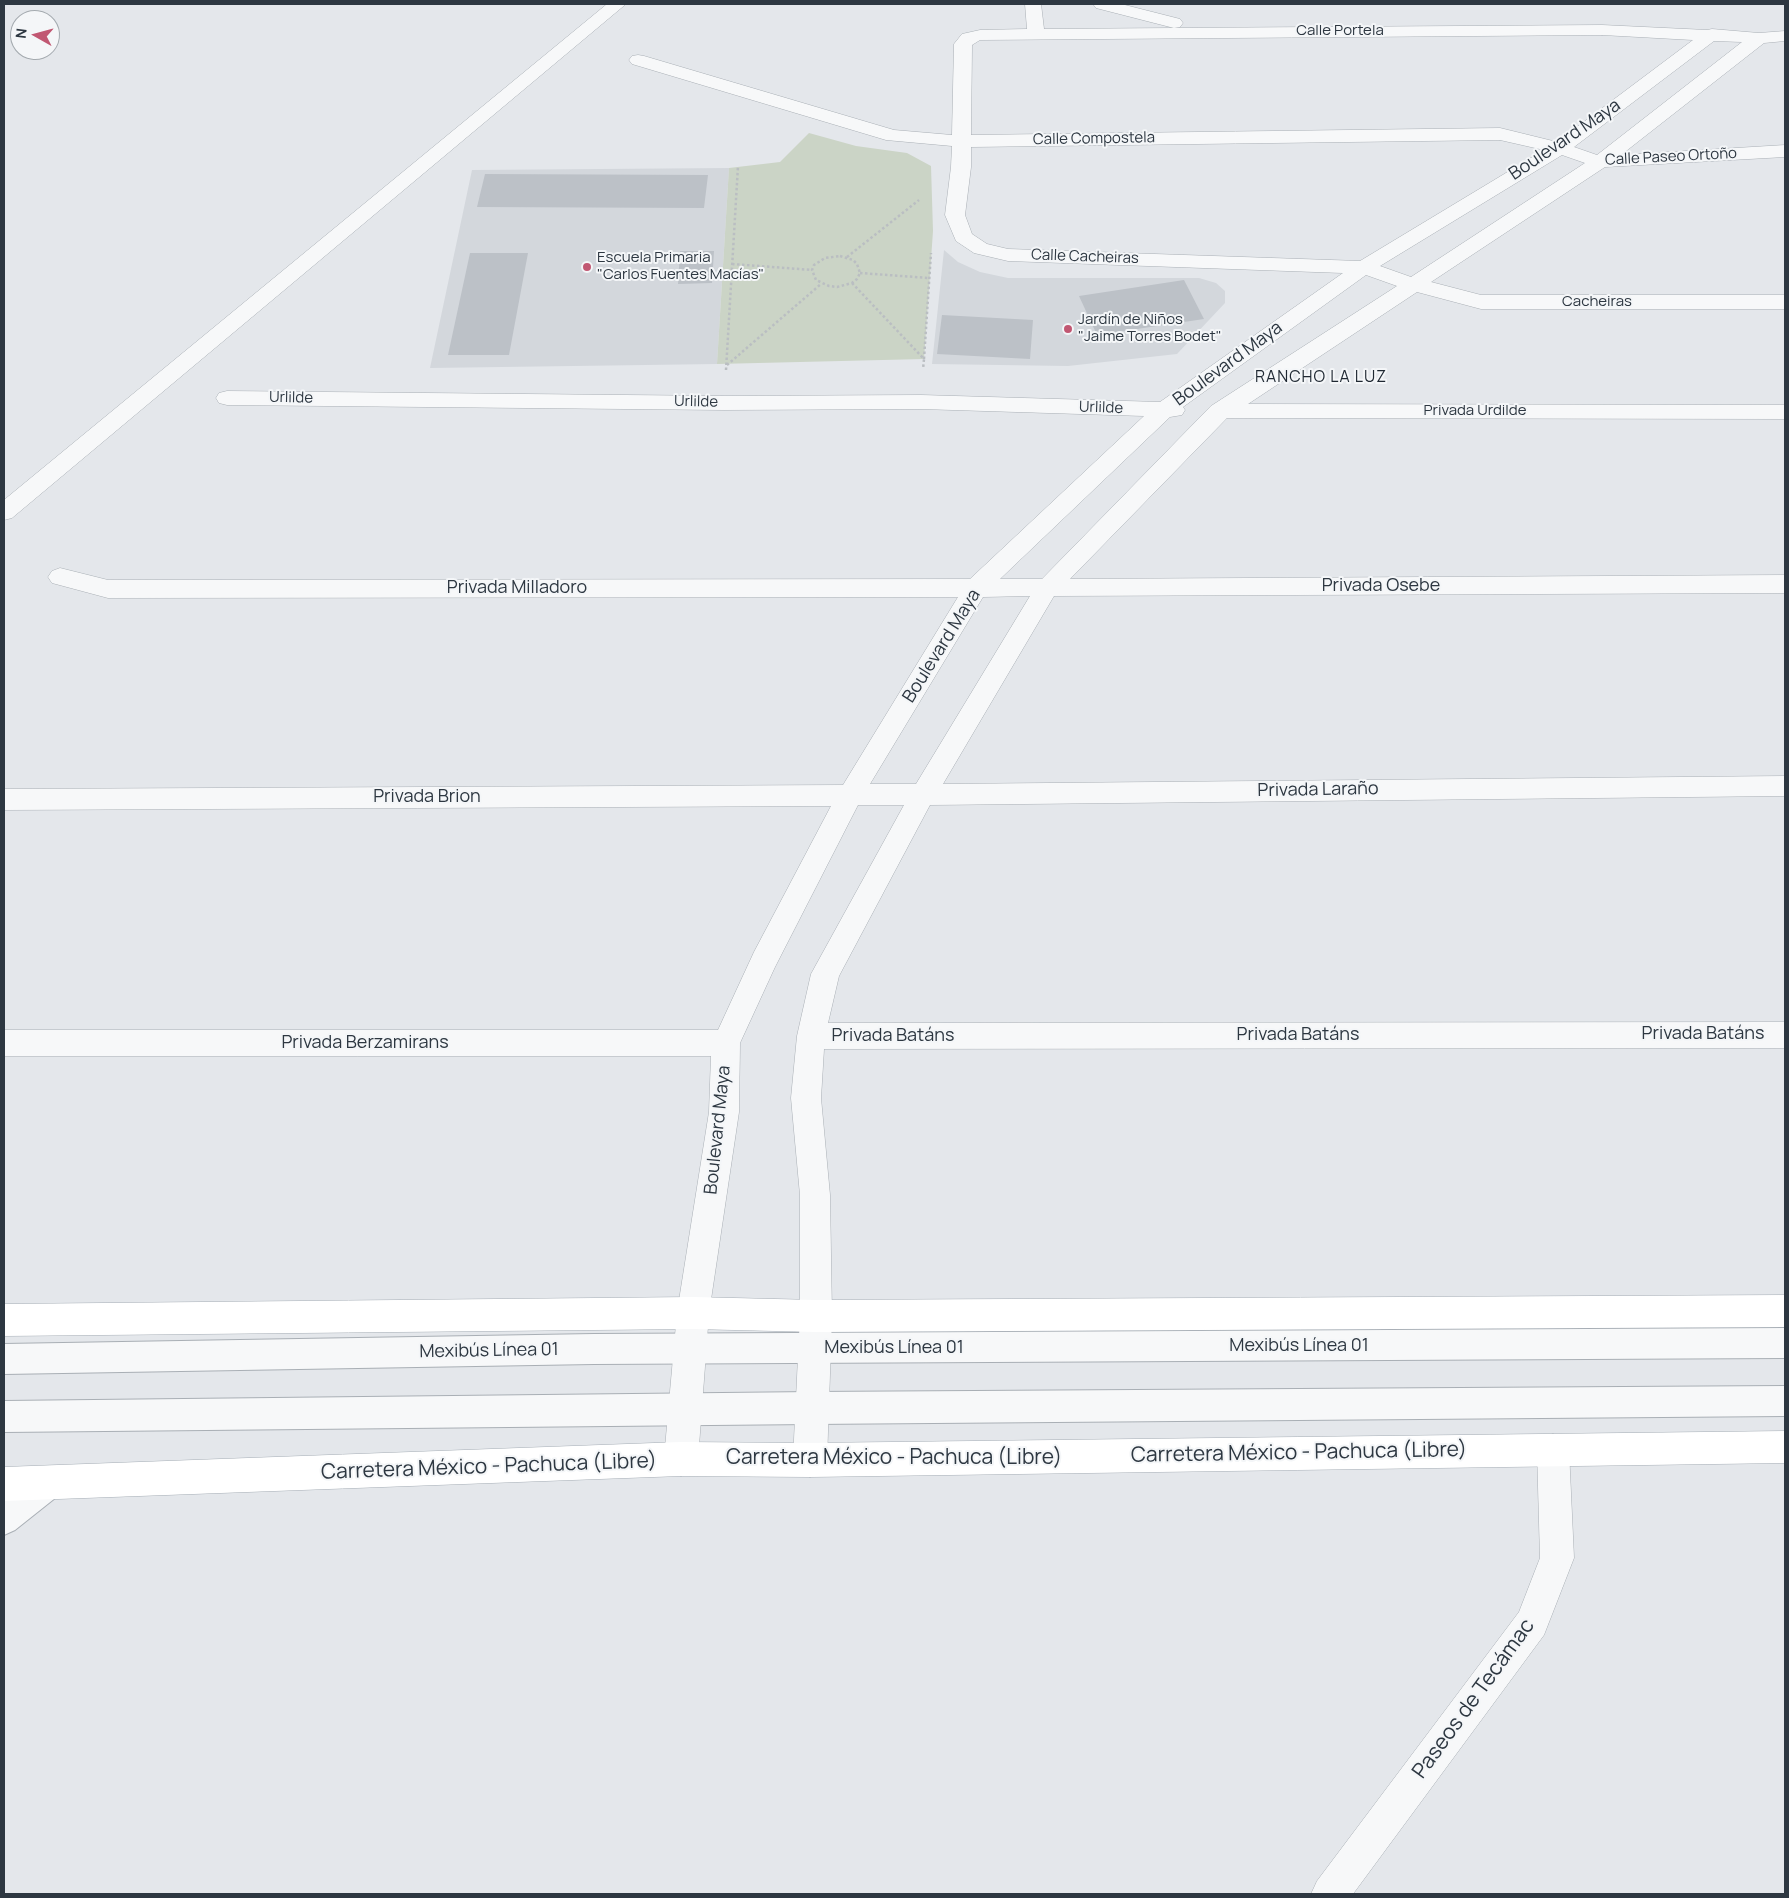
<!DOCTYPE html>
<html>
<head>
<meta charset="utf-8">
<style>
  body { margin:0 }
  #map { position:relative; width:1789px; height:1898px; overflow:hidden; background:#e4e7eb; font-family:Manrope,sans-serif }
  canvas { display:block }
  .frame { position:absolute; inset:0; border:5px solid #2d3741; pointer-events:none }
  .north { position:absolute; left:10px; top:10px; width:50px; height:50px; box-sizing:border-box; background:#f4f6f8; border:1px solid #a4aaaf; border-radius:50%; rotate:277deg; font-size:14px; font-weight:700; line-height:20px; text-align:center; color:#2d3741 }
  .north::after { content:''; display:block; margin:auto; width:18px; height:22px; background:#c15772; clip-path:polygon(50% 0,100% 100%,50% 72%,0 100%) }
</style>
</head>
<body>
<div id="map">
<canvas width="1789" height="1898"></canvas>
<div class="frame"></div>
<div class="north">N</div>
</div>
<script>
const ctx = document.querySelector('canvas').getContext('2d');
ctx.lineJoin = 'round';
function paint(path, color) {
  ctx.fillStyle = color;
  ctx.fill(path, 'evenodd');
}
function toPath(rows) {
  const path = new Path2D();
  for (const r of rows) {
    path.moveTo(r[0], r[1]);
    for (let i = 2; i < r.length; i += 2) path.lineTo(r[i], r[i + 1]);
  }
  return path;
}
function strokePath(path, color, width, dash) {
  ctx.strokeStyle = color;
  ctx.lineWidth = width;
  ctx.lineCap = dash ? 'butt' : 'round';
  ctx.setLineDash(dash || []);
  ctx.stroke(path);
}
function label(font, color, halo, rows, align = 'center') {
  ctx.font = font + ' Manrope,sans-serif';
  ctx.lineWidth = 4;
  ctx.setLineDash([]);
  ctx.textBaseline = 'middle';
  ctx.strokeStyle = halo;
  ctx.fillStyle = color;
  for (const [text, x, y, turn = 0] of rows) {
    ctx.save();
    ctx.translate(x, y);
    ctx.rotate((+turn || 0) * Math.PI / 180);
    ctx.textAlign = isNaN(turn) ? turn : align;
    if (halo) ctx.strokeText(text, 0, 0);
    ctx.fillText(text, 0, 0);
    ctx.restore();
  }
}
const built = toPath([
  [729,168,717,364,430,368,472,170],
  [944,250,958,262,980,272,1008,278,1199,278,1216,283,1225,291,1225,303,1177,354,1068,366,932,364]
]);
const green = toPath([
  [809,133,856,146,907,153,931,166,933,231,924,359,717,364,729,168,780,162]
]);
const building = toPath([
  [485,174,708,175,704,208,477,207],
  [680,251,714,251,712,283,678,284],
  [470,253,528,253,509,355,448,355],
  [1184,280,1204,319,1097,335,1079,296],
  [942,315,1033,320,1030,359,937,354]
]);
const path = toPath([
  [840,256,853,260,857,264,860,273,857,279,852,283,837,287,829,286,816,280,812,270,814,265,825,258,840,256],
  [847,257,919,200],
  [732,264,812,270],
  [860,273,929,278],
  [852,283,924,359,923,369],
  [924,359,931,253],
  [727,365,821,284],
  [726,370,738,166]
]);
const lane = toPath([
  [1785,1328,1785,1358,594,1364,4,1374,4,1344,594,1334,1785,1328],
  [1785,1386,1785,1416,812,1424,4,1432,4,1401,812,1392,1785,1386],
  [48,1468,59,1473,64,1484,59,1495,15,1530,4,1535,4,1499,37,1473,48,1468]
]);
const street = toPath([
  [607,4,626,4,12,518,4,520,4,500,607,4],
  [1025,4,1041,4,1044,29,1174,28,1096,8,1093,4,1121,4,1180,19,1183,23,1180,27,1174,28,1602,25,1707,30,1712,29,1759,33,1785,31,1785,41,1764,43,1621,155,1785,145,1785,157,1605,167,1431,282,1481,295,1785,295,1785,309,1481,309,1417,292,1248,404,1785,405,1785,419,1227,418,1070,579,1785,575,1785,593,1054,596,943,784,1785,776,1785,796,930,805,839,976,828,1023,1785,1022,1785,1048,824,1049,821,1098,830,1195,832,1316,827,1460,822,1472,810,1477,798,1472,793,1460,800,1316,800,1195,791,1098,797,1036,811,974,904,805,858,805,775,967,740,1043,739,1112,709,1313,698,1459,693,1471,681,1476,669,1471,664,1459,677,1313,709,1112,711,1056,4,1056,4,1030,718,1030,754,952,831,806,4,810,4,789,843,785,958,597,108,598,52,583,48,577,52,571,60,568,108,580,970,579,1144,416,921,409,724,410,227,405,219,403,216,398,219,393,227,391,724,396,921,395,1160,402,1343,273,1008,261,974,253,956,241,945,215,951,167,952,146,886,140,632,64,629,60,632,56,638,55,644,56,894,130,952,135,954,44,962,34,980,30,1027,29,1025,4],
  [1602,35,1693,40,1557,142,1500,128,971,135,972,45,980,40,1602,35],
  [1714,41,1742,42,1597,155,1574,147,1714,41],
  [1500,140,1544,150,1360,261,1008,249,987,244,972,234,965,215,971,167,971,147,1500,140],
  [1562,155,1585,163,1411,277,1380,266,1562,155],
  [1366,275,1397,286,1211,406,1042,579,1000,579,1170,417,1182,415,1185,410,1183,407,1366,275],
  [1030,596,916,784,870,784,983,597,1030,596],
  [1553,1434,1565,1438,1569,1450,1574,1558,1544,1635,1353,1894,1311,1894,1317,1881,1519,1612,1540,1558,1537,1450,1541,1438,1553,1434]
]);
const primary = toPath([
  [1785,1295,1785,1327,816,1332,693,1329,4,1336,4,1304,693,1297,816,1300,1785,1295],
  [1785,1431,1785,1463,810,1477,681,1476,4,1501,4,1467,681,1442,810,1443,1785,1431]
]);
const markers = [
  [587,267,5,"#c15772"],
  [1068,329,5,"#c15772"]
];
const farStreetnames = [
  ["Calle Portela",1340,31],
  ["Calle Compostela",1094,139,-1],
  ["Calle Paseo Ortoño",1671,157,-3],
  ["Calle Cacheiras",1085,257,2],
  ["Cacheiras",1597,302],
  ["Urlilde",291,398,1],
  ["Urlilde",696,402,1],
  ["Urlilde",1101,408,2],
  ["Privada Urdilde",1475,411]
];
const farPoinames = [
  ["Escuela Primaria",597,258],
  ["\"Carlos Fuentes Macías\"",597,275],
  ["Jardín de Niños",1078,320],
  ["\"Jaime Torres Bodet\"",1078,337]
];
const farNeighbourhoodnames = [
  ["RANCHO LA LUZ",1321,378]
];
const streetNames = [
  ["Boulevard Maya",1565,140,-34],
  ["Boulevard Maya",1228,364,-36],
  ["Privada Osebe",1381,586],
  ["Privada Milladoro",517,588],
  ["Boulevard Maya",942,646,-58],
  ["Privada Laraño",1318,790,-1],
  ["Privada Brion",427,797],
  ["Privada Batáns",1703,1034],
  ["Privada Batáns",1298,1035],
  ["Privada Batáns",893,1036],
  ["Privada Berzamirans",365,1043],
  ["Boulevard Maya",718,1130,-84],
  ["Mexibús Línea 01",1299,1346],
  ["Mexibús Línea 01",894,1348],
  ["Mexibús Línea 01",489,1351,-1]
];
const nearStreetnames = [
  ["Carretera México - Pachuca (Libre)",1299,1453,-1],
  ["Carretera México - Pachuca (Libre)",894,1458],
  ["Carretera México - Pachuca (Libre)",489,1467,-2],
  ["Paseos de Tecámac",1474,1699,-54]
];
paint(built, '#d3d7dc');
paint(green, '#cbd4c6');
paint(building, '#bcc1c7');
strokePath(lane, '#a9afb5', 2);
strokePath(street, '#a9afb5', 1);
strokePath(primary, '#a5adb5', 1);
strokePath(path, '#babec2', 2.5, [2.5, 2.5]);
paint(lane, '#f7f8f9');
paint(street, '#f7f8f9');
paint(primary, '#fff');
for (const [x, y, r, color] of markers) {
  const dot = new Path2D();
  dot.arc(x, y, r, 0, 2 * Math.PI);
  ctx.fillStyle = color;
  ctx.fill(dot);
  strokePath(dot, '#f4f6f8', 2);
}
label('15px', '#2d3741', '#f4f6f8', farStreetnames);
label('15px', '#2d3741', '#f4f6f8', farPoinames, 'left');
ctx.letterSpacing = '1px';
label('16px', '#1f2832', '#f4f6f8', farNeighbourhoodnames);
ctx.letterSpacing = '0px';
label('18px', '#2d3741', '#f4f6f8', streetNames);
label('21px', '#2d3741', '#f4f6f8', nearStreetnames);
</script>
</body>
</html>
